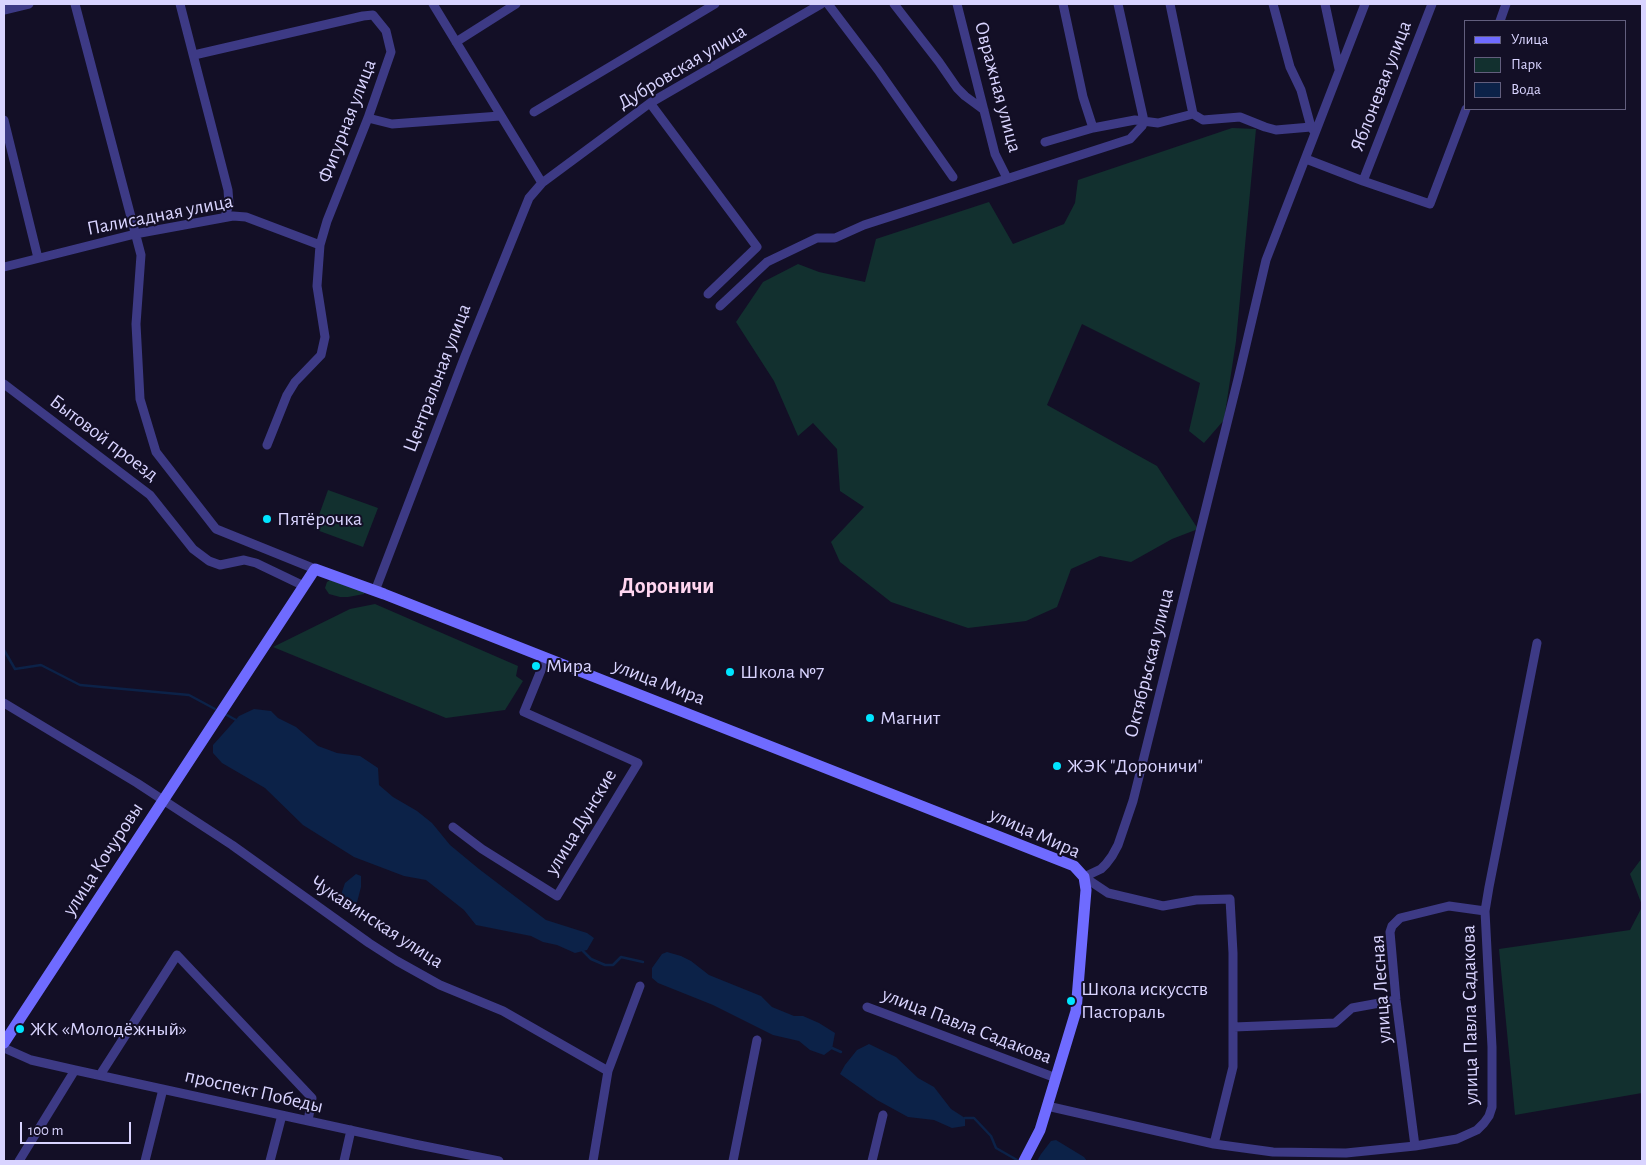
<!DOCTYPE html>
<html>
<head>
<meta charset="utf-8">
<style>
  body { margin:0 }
  #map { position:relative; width:1646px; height:1165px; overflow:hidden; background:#130f26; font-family:"Alegreya Sans",sans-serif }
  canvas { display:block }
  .frame { position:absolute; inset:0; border:5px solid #d9d4ff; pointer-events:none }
  .legend { position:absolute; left:1464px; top:20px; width:162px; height:90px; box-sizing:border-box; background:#130f26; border:1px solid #625e7d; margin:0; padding:6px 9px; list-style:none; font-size:15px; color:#d9d4ff }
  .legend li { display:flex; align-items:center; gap:10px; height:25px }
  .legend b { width:25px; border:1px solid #625e7d }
  .scale { position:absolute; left:20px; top:1122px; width:111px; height:22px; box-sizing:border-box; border:2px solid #d9d4ff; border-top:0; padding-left:6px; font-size:15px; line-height:18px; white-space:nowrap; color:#d9d4ff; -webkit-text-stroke:4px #130f26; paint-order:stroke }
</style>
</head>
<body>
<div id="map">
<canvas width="1646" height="1165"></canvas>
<div class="frame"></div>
<ul class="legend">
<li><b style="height:6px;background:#6f6bff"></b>Улица</li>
<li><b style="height:14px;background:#12302f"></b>Парк</li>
<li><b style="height:14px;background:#0c2248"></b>Вода</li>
</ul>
<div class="scale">100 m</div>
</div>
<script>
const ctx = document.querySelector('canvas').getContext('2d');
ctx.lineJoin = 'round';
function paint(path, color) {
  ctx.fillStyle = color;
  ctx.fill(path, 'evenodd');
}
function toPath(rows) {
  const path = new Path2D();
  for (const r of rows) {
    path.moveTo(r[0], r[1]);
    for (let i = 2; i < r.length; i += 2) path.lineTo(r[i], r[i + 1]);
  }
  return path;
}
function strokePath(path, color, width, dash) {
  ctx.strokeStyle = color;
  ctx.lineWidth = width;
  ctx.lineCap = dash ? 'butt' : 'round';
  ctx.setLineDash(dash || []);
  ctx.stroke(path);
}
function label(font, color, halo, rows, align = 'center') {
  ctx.font = font + ' "Alegreya Sans",sans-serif';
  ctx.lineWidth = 4;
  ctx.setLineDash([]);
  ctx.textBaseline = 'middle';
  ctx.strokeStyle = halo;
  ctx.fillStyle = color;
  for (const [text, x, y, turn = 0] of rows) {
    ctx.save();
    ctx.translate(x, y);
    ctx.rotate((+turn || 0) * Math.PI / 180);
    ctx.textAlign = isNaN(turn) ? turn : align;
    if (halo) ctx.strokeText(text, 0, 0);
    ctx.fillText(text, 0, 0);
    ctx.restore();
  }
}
const green = toPath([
  [1232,128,1256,129,1236,341,1224,420,1204,443,1189,431,1200,383,1082,324,1047,405,1157,466,1198,529,1172,539,1131,562,1100,556,1071,569,1057,607,1026,621,968,628,891,602,840,562,831,542,864,507,840,491,837,449,813,423,798,436,774,381,736,322,763,282,798,264,819,272,865,282,876,239,989,202,1013,244,1064,224,1075,203,1078,180],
  [328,490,378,508,363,547,314,529],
  [330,580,365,592,364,594,348,597,340,597,329,594,325,588,327,582],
  [375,604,518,666,516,676,523,681,505,710,446,718,273,647,350,609],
  [1642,858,1642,905,1630,874],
  [1642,907,1642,1093,1515,1115,1499,949,1630,930]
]);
const water = toPath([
  [254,709,271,711,278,718,296,727,318,746,337,753,360,756,378,768,379,785,393,797,417,811,432,823,450,845,479,869,546,920,587,933,594,938,587,950,575,953,557,945,543,942,531,936,476,925,464,910,426,880,404,876,354,857,303,825,265,788,222,763,213,753,213,745,239,716],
  [356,874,361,876,361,887,356,906,349,911,342,905,341,895,345,883],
  [667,952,681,956,691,961,709,975,761,996,772,1007,794,1016,803,1016,819,1023,835,1033,832,1049,824,1055,810,1050,799,1041,773,1035,713,1005,658,983,652,978,652,968,662,954],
  [869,1044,896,1057,918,1078,934,1087,951,1109,965,1118,965,1126,952,1128,934,1120,908,1117,877,1100,840,1074,845,1065,857,1050],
  [1056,1140,1084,1157,1087,1161,1037,1161,1041,1154,1051,1141]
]);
const stream = toPath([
  [4,650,15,669,41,665,80,685,189,695,215,709],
  [225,714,236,720],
  [583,951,591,959,605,965,613,965,621,957,643,962],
  [832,1048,841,1052],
  [965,1118,974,1118,991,1136,996,1148,1017,1160]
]);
const street = toPath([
  [75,4,141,255,136,324,140,399,156,452,216,529,315,569],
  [180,4,228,190,229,204,225,217],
  [433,4,542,183],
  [828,4,878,70,953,177],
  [894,4,939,62,957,88,965,96,984,110],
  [957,4,995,154,1007,178],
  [1063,4,1083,97,1093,128],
  [1170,4,1193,114],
  [1273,4,1290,67,1301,90,1311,127,1314,131],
  [1325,4,1339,69],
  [4,10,29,4],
  [1500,21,1506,4],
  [456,42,516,4],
  [194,55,363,16,373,15,386,31,391,52,368,118,327,221,320,245,317,286,325,337,321,355,295,382,287,395,267,445],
  [650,103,757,247,708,294],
  [534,112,715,4],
  [368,118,392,124,500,116],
  [4,120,38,258],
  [1045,142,1093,128,1135,120,1158,123,1193,114,1203,120,1240,117,1265,127,1276,130,1311,127],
  [1306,159,1363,181,1430,204,1466,109],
  [1363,181,1432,4],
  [4,267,135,234,233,216,246,217,320,245],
  [720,306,767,262,817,238,835,238,864,225,1130,139,1142,126,1144,121,1118,4],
  [4,384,150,495,193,549,209,561,220,565,244,560,256,563,304,586],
  [375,591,465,356,529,198,542,183,650,103,821,4],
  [4,703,137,783,232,845,369,943,397,961,440,985,503,1011,608,1071],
  [453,827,482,849,557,896,638,763,524,712,546,658],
  [1084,877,1101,869,1106,864,1112,856,1118,845,1133,801,1238,379,1266,260,1365,4],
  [1084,877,1108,893,1163,906,1196,900,1230,899,1233,953,1233,1067,1214,1144],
  [867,1007,1056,1078],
  [1234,1027,1335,1023,1352,1008,1396,1000],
  [4,1048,31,1060,75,1070,414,1144,499,1161],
  [100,1075,177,955,312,1098,308,1121],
  [1047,1106,1214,1144,1273,1152,1346,1153,1415,1146,1457,1139,1477,1130,1484,1123,1489,1116,1492,1107,1492,1047,1485,911,1489,887,1537,643],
  [1415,1146,1396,1000,1390,932,1392,926,1400,918,1449,906,1485,911],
  [19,1161,75,1070],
  [145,1161,163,1089],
  [270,1161,282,1115],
  [344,1161,351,1130],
  [593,1161,608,1071,640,986],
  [733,1161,757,1040],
  [872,1161,883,1115]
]);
const secondary = toPath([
  [4,1043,315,569,384,594,1074,866,1084,877,1086,890,1076,1011,1040,1130,1024,1161]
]);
const markers = [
  [267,519,5,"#00e5ff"],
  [536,666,5,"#00e5ff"],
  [730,672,5,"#00e5ff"],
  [870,718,5,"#00e5ff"],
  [1057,766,5,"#00e5ff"],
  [1071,1001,5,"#00e5ff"],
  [20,1029,5,"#00e5ff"]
];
const streetNames = [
  ["Дубровская улица",682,67,-31],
  ["Яблоневая улица",1381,86,-69],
  ["Овражная улица",998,87,75],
  ["Фигурная улица",347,121,-69],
  ["Палисадная улица",160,215,-11],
  ["Центральная улица",437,378,-69],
  ["Бытовой проезд",104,438,37],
  ["Октябрьская улица",1149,663,-76],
  ["улица Мира",659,682,21],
  ["улица Дунские",581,822,-59],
  ["улица Мира",1035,833,24],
  ["улица Кочуровы",103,859,-57],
  ["Чукавинская улица",377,922,33],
  ["улица Лесная",1381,989,-94],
  ["улица Павла Садакова",1470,1015,-91],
  ["улица Павла Садакова",967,1026,21],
  ["проспект Победы",254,1091,13]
];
const poiNames = [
  ["Пятёрочка",277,519],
  ["Мира",546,666],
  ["Школа №7",740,672],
  ["Магнит",880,718],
  ["ЖЭК \"Дороничи\"",1067,766],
  ["Школа искусств",1081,989],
  ["Пастораль",1081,1012],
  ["ЖК «Молодёжный»",30,1029]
];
const quarterNames = [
  ["Дороничи",667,586]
];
paint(green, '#12302f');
paint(water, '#0c2248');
strokePath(stream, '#0c2248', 2.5);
strokePath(street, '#3d3a85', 9);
strokePath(secondary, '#6f6bff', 11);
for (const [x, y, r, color] of markers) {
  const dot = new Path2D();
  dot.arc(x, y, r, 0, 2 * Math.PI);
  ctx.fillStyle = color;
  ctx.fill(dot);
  strokePath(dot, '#130f26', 2);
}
label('20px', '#d9d4ff', '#130f26', streetNames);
label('20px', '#d9d4ff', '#130f26', poiNames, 'left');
label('bold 22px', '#ffd6f0', '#130f26', quarterNames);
</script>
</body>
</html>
